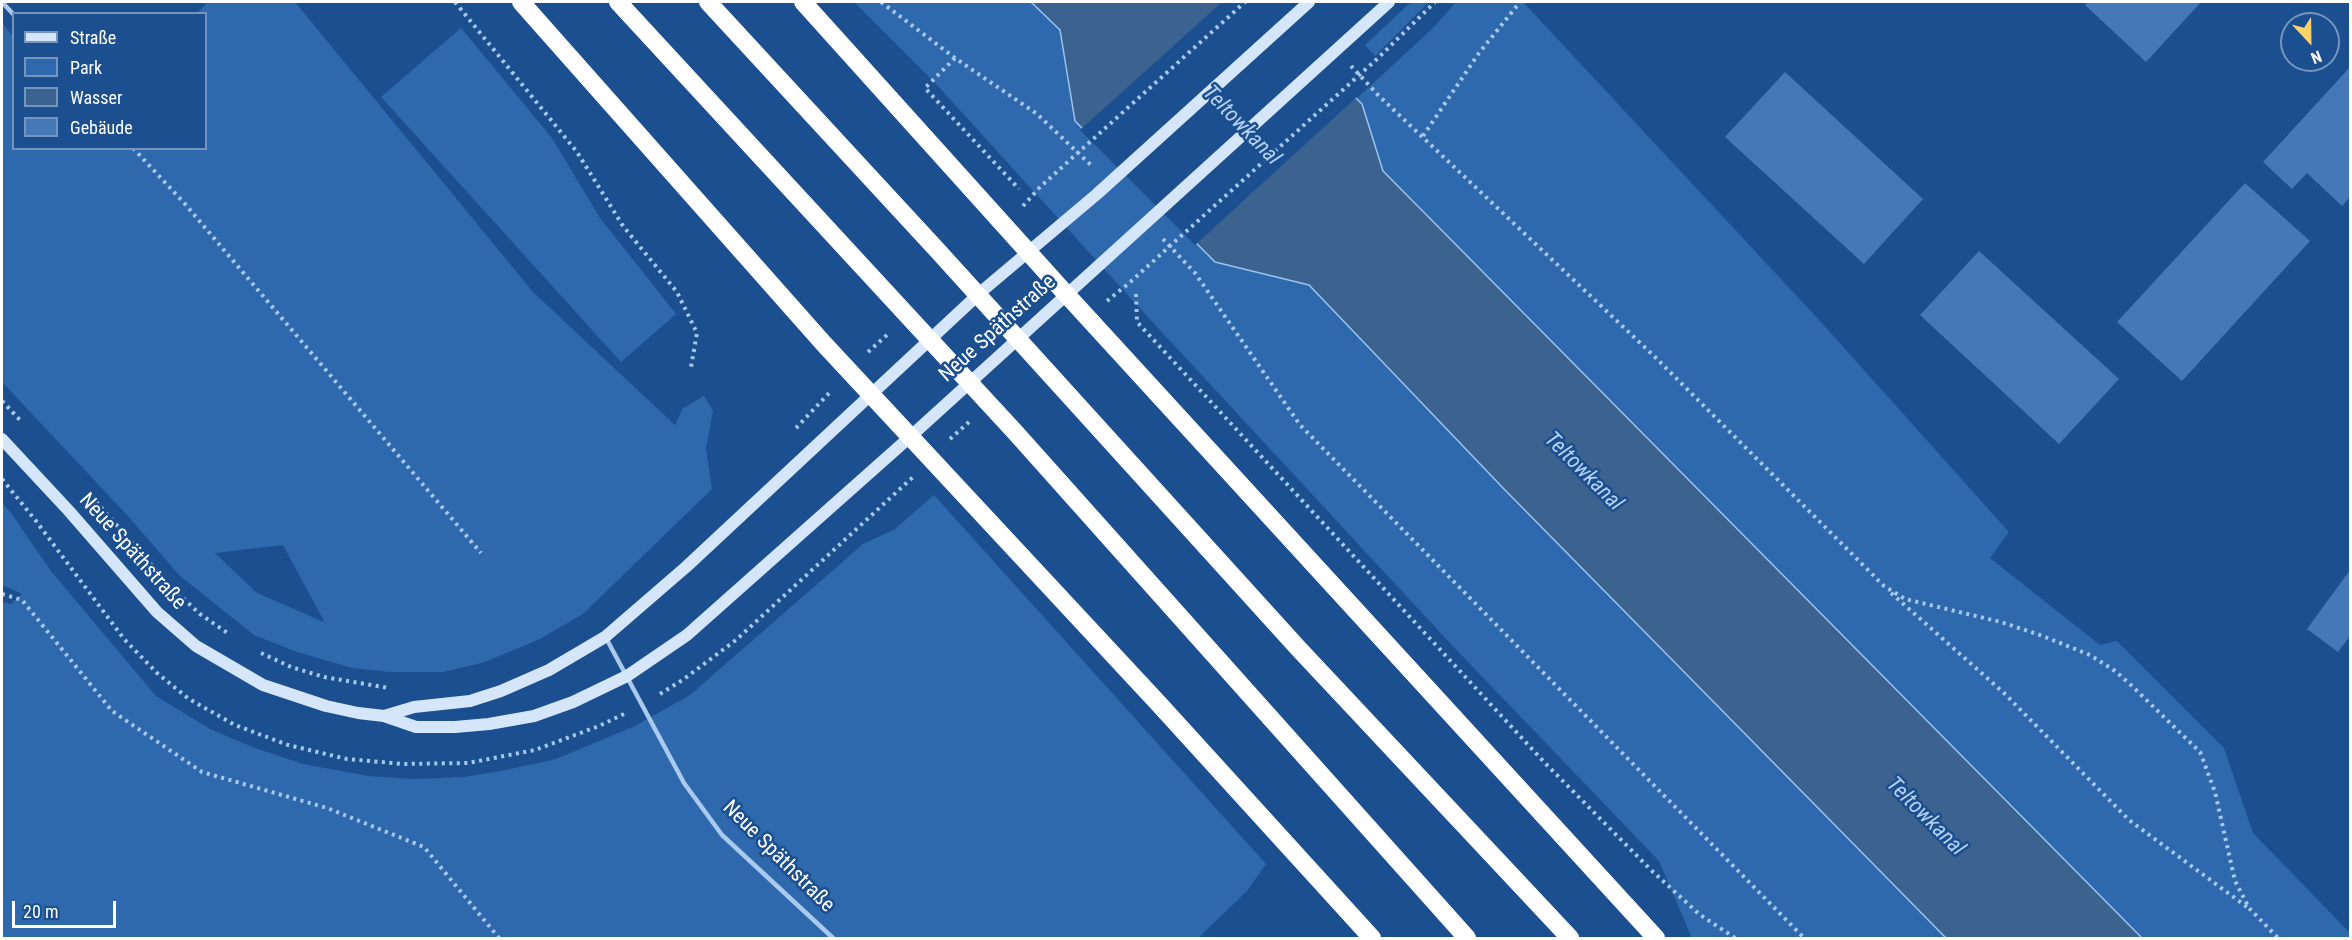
<!DOCTYPE html>
<html>
<head>
<meta charset="utf-8">
<style>
  body { margin:0 }
  #map { position:relative; width:2352px; height:940px; overflow:hidden; background:#1b4f8f; font-family:"Roboto Condensed",sans-serif }
  canvas { display:block }
  .frame { position:absolute; inset:0; border:3px solid #fff; pointer-events:none }
  .legend { position:absolute; left:12px; top:12px; width:195px; height:138px; box-sizing:border-box; background:#1b4f8f; border:2px solid #7695bc; margin:0; padding:8px 10px; list-style:none; font-size:18px; color:#fff }
  .legend li { display:flex; align-items:center; gap:12px; height:30px }
  .legend b { width:30px; border:2px solid #7695bc }
  .north { position:absolute; left:2280px; top:12px; width:60px; height:60px; box-sizing:border-box; background:#1b4f8f; border:2px solid #7695bc; border-radius:50%; rotate:158deg; font-size:16px; font-weight:700; line-height:24px; text-align:center; color:#fff }
  .north::after { content:''; display:block; margin:auto; width:21px; height:27px; background:#ffd166; clip-path:polygon(50% 0,100% 100%,50% 72%,0 100%) }
  .scale { position:absolute; left:12px; top:901px; width:104px; height:27px; box-sizing:border-box; border:3px solid #fff; border-top:0; padding-left:8px; font-size:18px; line-height:21px; white-space:nowrap; color:#fff; -webkit-text-stroke:4px #1b4f8f; paint-order:stroke }
</style>
</head>
<body>
<div id="map">
<canvas width="2352" height="940"></canvas>
<div class="frame"></div>
<ul class="legend">
<li><b style="height:8px;background:#d6e6fa"></b>Straße</li>
<li><b style="height:16px;background:#2e69ad"></b>Park</li>
<li><b style="height:16px;background:#3c6290"></b>Wasser</li>
<li><b style="height:16px;background:#4478b7"></b>Gebäude</li>
</ul>
<div class="north">N</div>
<div class="scale">20 m</div>
</div>
<script>
const ctx = document.querySelector('canvas').getContext('2d');
ctx.lineJoin = 'round';
function paint(path, color) {
  ctx.fillStyle = color;
  ctx.fill(path, 'evenodd');
}
function toPath(rows) {
  const path = new Path2D();
  for (const r of rows) {
    path.moveTo(r[0], r[1]);
    for (let i = 2; i < r.length; i += 2) path.lineTo(r[i], r[i + 1]);
  }
  return path;
}
function strokePath(path, color, width, dash) {
  ctx.strokeStyle = color;
  ctx.lineWidth = width;
  ctx.lineCap = dash ? 'butt' : 'round';
  ctx.setLineDash(dash || []);
  ctx.stroke(path);
}
function label(font, color, halo, rows, align = 'center') {
  ctx.font = font + ' "Roboto Condensed",sans-serif';
  ctx.lineWidth = 5;
  ctx.setLineDash([]);
  ctx.textBaseline = 'middle';
  ctx.strokeStyle = halo;
  ctx.fillStyle = color;
  for (const [text, x, y, turn = 0] of rows) {
    ctx.save();
    ctx.translate(x, y);
    ctx.rotate((+turn || 0) * Math.PI / 180);
    ctx.textAlign = isNaN(turn) ? turn : align;
    if (halo) ctx.strokeText(text, 0, 0);
    ctx.fillText(text, 0, 0);
    ctx.restore();
  }
}
const green = toPath([
  [208,2,295,2,533,292,675,425,683,408,704,396,713,411,706,449,712,489,583,614,540,639,485,662,443,672,390,672,352,668,297,652,254,635,179,575,127,515,2,382,2,23,13,36,14,148,206,148,206,14,197,13],
  [283,545,324,621,324,622,257,593,215,553],
  [854,2,1031,2,1060,30,1075,121,1215,262,1309,284,1504,489,1946,938,1692,938,1659,861,1448,641,1146,315,936,84],
  [1411,2,1429,2,1375,56,1365,45],
  [1456,2,1527,2,1525,4,1820,321,2009,532,1990,558,2100,645,2117,641,2224,748,2253,833,2350,933,2350,938,2142,938,1383,171,1362,104,1356,99,1434,27],
  [461,28,552,138,600,218,676,314,621,362,381,97],
  [934,495,1266,864,1248,890,1198,938,2,938,2,602,11,604,22,594,2,585,2,503,11,513,51,571,156,696,210,729,255,748,303,764,368,776,413,779,464,777,506,770,556,759,635,726,690,695,863,544,895,529]
]);
const water = toPath([
  [1031,2,1259,2,1362,104,1383,171,2142,938,1946,938,1504,489,1309,285,1215,262,1075,121,1060,30,1031,2]
]);
const pier = toPath([
  [1222,2,1263,2,1358,96,1195,245,1080,130]
]);
const building = toPath([
  [2088,2,2201,2,2146,62,2085,5],
  [2350,67,2350,197,2342,206,2307,173,2292,189,2263,162],
  [1785,72,1923,199,1864,264,1725,137],
  [2245,183,2310,241,2182,381,2117,322],
  [1979,251,2119,379,2059,444,1920,315],
  [2350,570,2350,636,2338,652,2307,629]
]);
const path = toPath([
  [455,2,577,152,623,226,677,292,697,333,691,367],
  [881,2,955,58,1037,114,1093,167],
  [955,58,925,88,1019,189],
  [1351,66,1378,95,1654,356,1884,586,1905,599,2001,622,2040,635,2090,655,2115,671,2132,686,2200,752,2215,792,2235,881,2249,908,2278,938],
  [1423,136,1479,53,1520,2],
  [133,148,185,204,481,553],
  [1023,206,1040,187,1245,2],
  [1163,239,1195,273,1300,425,1804,938],
  [1136,294,1137,322,1545,763,1651,870,1699,914,1735,938],
  [1107,301,1128,284,1377,59,1435,2],
  [868,352,889,333],
  [2,401,20,420],
  [796,428,832,390],
  [950,439,969,422],
  [2,479,36,521,124,639,157,673,189,699,235,725,288,745,347,759,403,764,468,763,535,750,599,726,624,714],
  [91,496,163,578],
  [172,588,200,614,229,634],
  [1891,593,2004,693,2129,820,2247,907],
  [2,594,22,600,112,711,202,772,327,808,424,847,499,938],
  [261,653,291,667,324,677,389,688],
  [660,694,684,679,736,640,913,477]
]);
const lane = toPath([
  [2,2,14,15],
  [606,638,684,783,722,835,833,938]
]);
const secondary = toPath([
  [2,439,69,511,157,612,196,646,263,685,326,706,358,713,384,716,416,727,455,727,489,724,534,716,573,702,627,676,687,635,911,436,1389,2],
  [384,716,414,707,470,701,501,691,549,670,605,637,686,567,982,291,1097,194,1309,2]
]);
const highway = toPath([
  [521,2,824,344,1159,704,1372,938],
  [618,2,1015,432,1467,938],
  [708,2,938,251,1298,648,1570,938],
  [803,2,1066,294,1656,938]
]);
const streetNames = [
  ["Neue Späthstraße",998,329,-42],
  ["Neue Späthstraße",132,552,48],
  ["Neue Späthstraße",778,857,45]
];
const waterNames = [
  ["Teltowkanal",1241,126,46],
  ["Teltowkanal",1583,472,45],
  ["Teltowkanal",1925,817,45]
];
paint(green, '#2e69ad');
paint(water, '#3c6290');
strokePath(water, '#9cc4f0', 1.5);
paint(pier, '#1b4f8f');
paint(building, '#4478b7');
strokePath(path, '#a9c9ee', 4, [3, 4.5]);
strokePath(lane, '#a9c9ee', 4.5);
strokePath(secondary, '#d6e6fa', 12);
strokePath(highway, '#fff', 18);
label('21px', '#fff', '#1b4f8f', streetNames);
label('italic 22px', '#b5d3f5', '#1b4f8f', waterNames);
</script>
</body>
</html>
